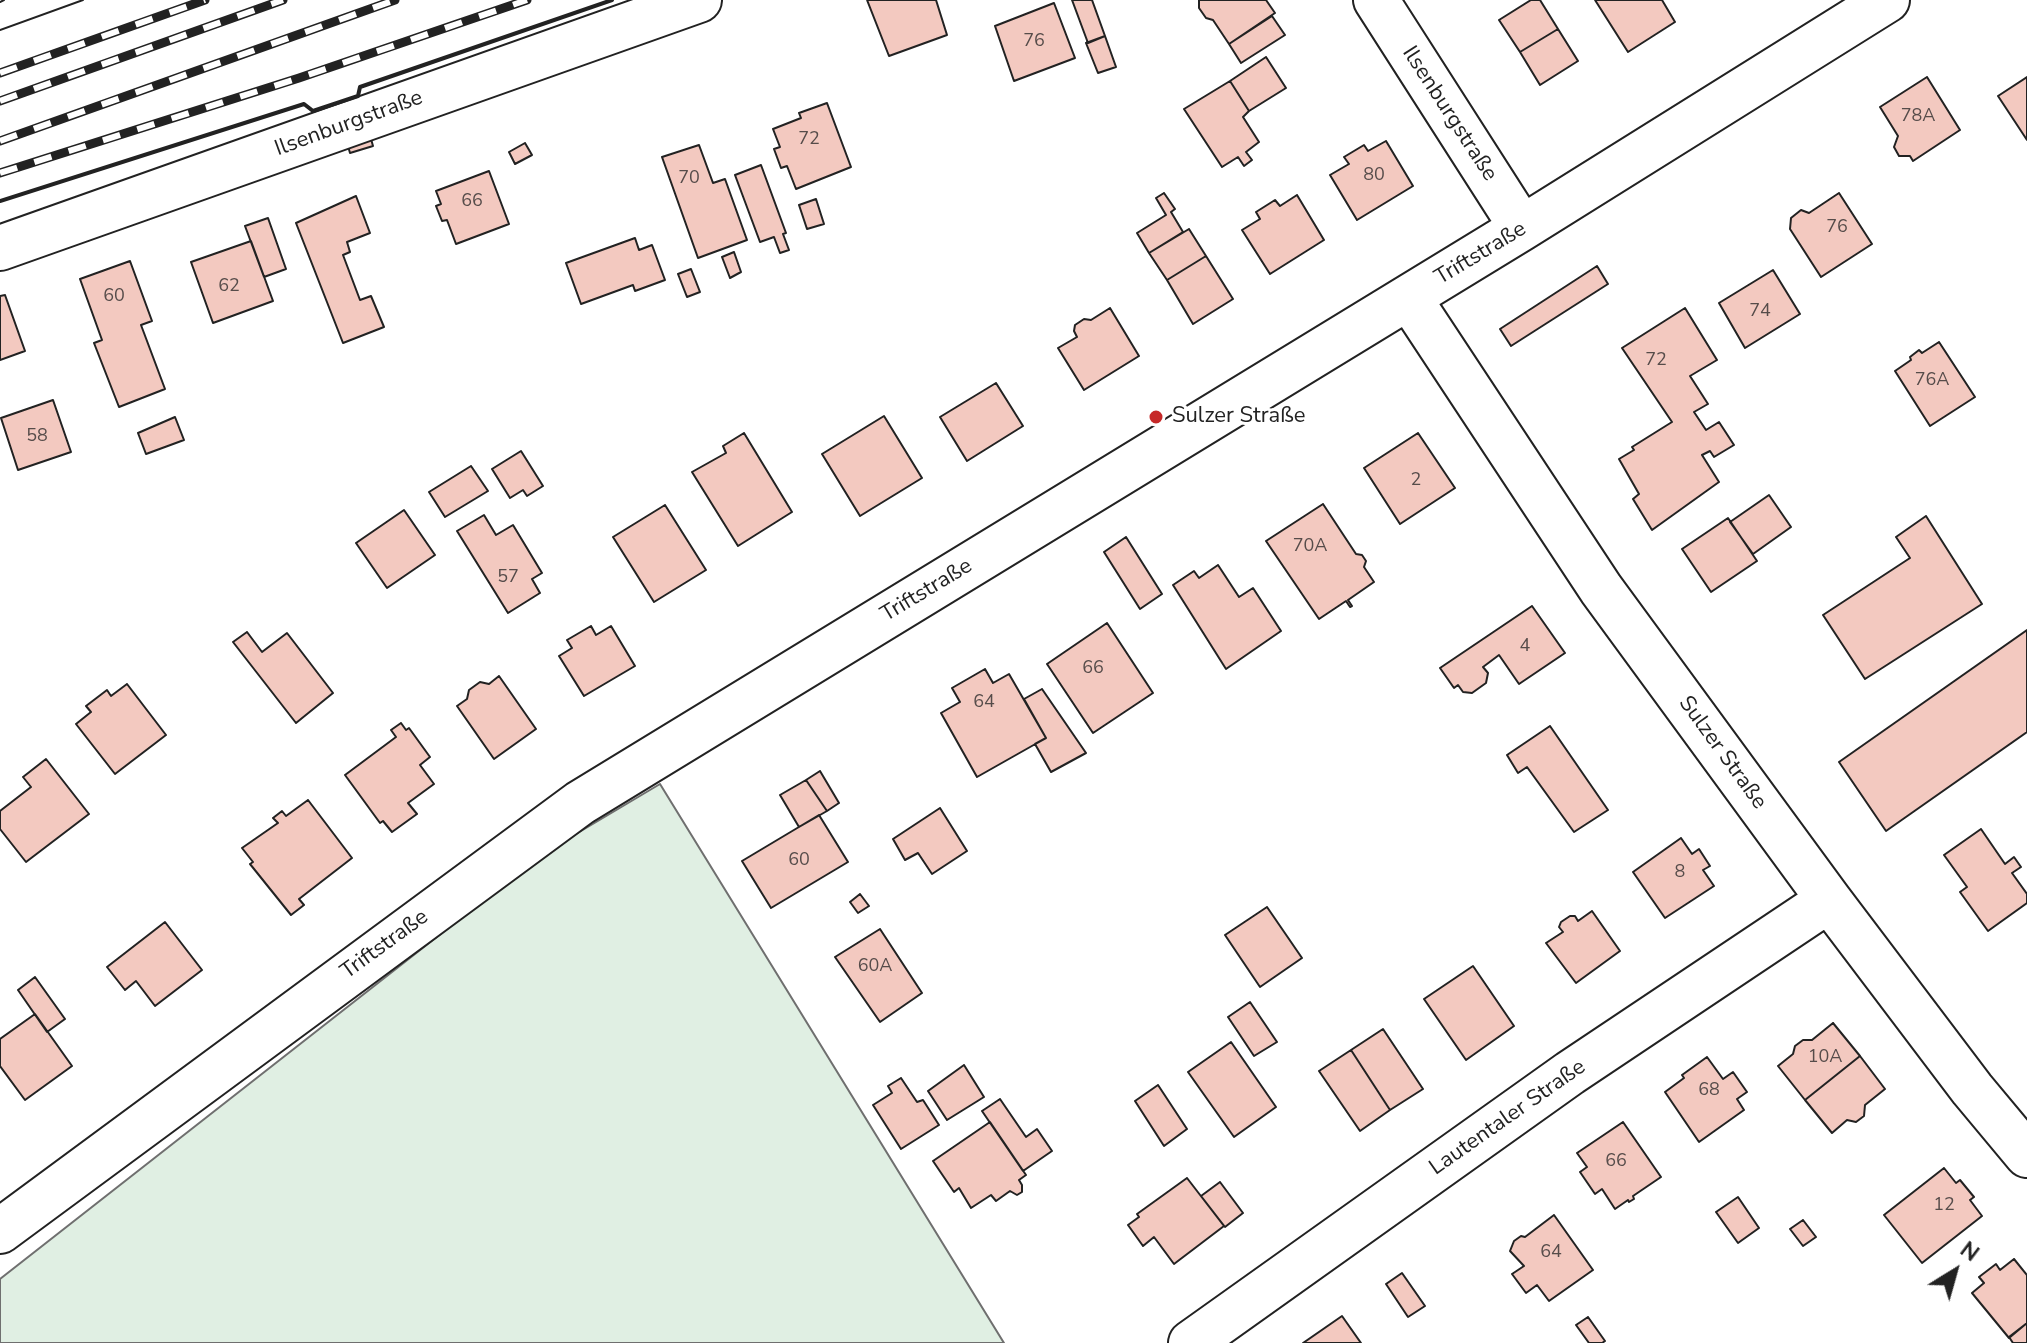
<!DOCTYPE html>
<html>
<head>
<meta charset="utf-8">
<style>
  body { margin:0 }
  #map { position:relative; width:2027px; height:1343px; overflow:hidden; background:#fff; font-family:"Nunito Sans",sans-serif }
  canvas { display:block }
  .north { position:absolute; left:1915px; top:1231px; width:80px; height:80px; -webkit-text-stroke:6px #fff; paint-order:stroke; rotate:37deg; font-size:22px; font-weight:700; line-height:32px; text-align:center; color:#222 }
  .north::after { content:''; display:block; margin:auto; width:28px; height:36px; background:#222; clip-path:polygon(50% 0,100% 100%,50% 72%,0 100%) }
</style>
</head>
<body>
<div id="map">
<canvas width="2027" height="1343"></canvas>
<div class="north">N</div>
</div>
<script>
const ctx = document.querySelector('canvas').getContext('2d');
ctx.lineJoin = 'round';
function paint(path, color) {
  ctx.fillStyle = color;
  ctx.fill(path, 'evenodd');
}
function toPath(rows) {
  const path = new Path2D();
  for (const r of rows) {
    path.moveTo(r[0], r[1]);
    for (let i = 2; i < r.length; i += 2) path.lineTo(r[i], r[i + 1]);
  }
  return path;
}
function strokePath(path, color, width, dash) {
  ctx.strokeStyle = color;
  ctx.lineWidth = width;
  ctx.lineCap = dash ? 'butt' : 'round';
  ctx.setLineDash(dash || []);
  ctx.stroke(path);
}
function label(font, color, halo, rows, align = 'center') {
  ctx.font = font + ' "Nunito Sans",sans-serif';
  ctx.lineWidth = 6;
  ctx.setLineDash([]);
  ctx.textBaseline = 'middle';
  ctx.strokeStyle = halo;
  ctx.fillStyle = color;
  for (const [text, x, y, turn = 0] of rows) {
    ctx.save();
    ctx.translate(x, y);
    ctx.rotate((+turn || 0) * Math.PI / 180);
    ctx.textAlign = isNaN(turn) ? turn : align;
    if (halo) ctx.strokeText(text, 0, 0);
    ctx.fillText(text, 0, 0);
    ctx.restore();
  }
}
const green = toPath([
  [660,784,1004,1343,0,1343,0,1279,544,853,660,784]
]);
const building = toPath([
  [867,0,936,0,947,35,889,56,867,0],
  [1072,0,1092,0,1105,36,1088,43,1072,0],
  [1199,0,1266,0,1275,13,1229,44,1213,20,1206,18,1199,8,1199,0],
  [1531,0,1540,0,1558,29,1520,52,1499,20,1531,0],
  [1595,0,1662,0,1675,22,1628,52,1595,0],
  [1054,3,1075,58,1014,81,995,26,1054,3],
  [1272,16,1285,35,1241,63,1229,44,1272,16],
  [1558,29,1578,61,1540,85,1520,52,1558,29],
  [1105,36,1116,67,1098,73,1086,43,1105,36],
  [1266,57,1286,88,1249,111,1230,81,1266,57],
  [1927,77,1960,130,1913,161,1910,156,1899,156,1894,147,1898,136,1880,107,1927,77],
  [2027,77,2027,140,1998,96,2027,77],
  [1230,81,1249,111,1243,117,1259,142,1246,152,1252,160,1244,166,1238,157,1222,167,1184,109,1230,81],
  [827,103,851,167,796,189,787,166,781,168,774,149,780,147,773,129,801,118,799,113,827,103],
  [369,132,373,146,350,153,346,139,369,132],
  [1386,141,1413,186,1357,220,1330,175,1349,164,1344,157,1364,145,1368,151,1386,141],
  [525,143,532,155,515,164,509,152,525,143],
  [699,145,713,183,725,179,747,240,698,258,662,157,699,145],
  [761,165,786,233,783,234,789,250,780,253,774,237,760,242,735,175,761,165],
  [489,171,509,224,456,244,447,220,442,221,436,206,441,204,436,191,489,171],
  [1164,193,1175,209,1171,212,1183,232,1149,253,1137,233,1166,215,1156,198,1164,193],
  [1839,193,1872,244,1821,277,1790,229,1791,218,1801,210,1809,213,1839,193],
  [1297,195,1324,240,1270,274,1242,230,1260,219,1256,212,1275,200,1280,206,1297,195],
  [356,196,370,233,347,242,350,252,343,255,360,300,371,296,384,327,343,343,296,223,356,196],
  [816,199,824,224,807,229,799,205,816,199],
  [268,218,286,269,264,277,245,226,268,218],
  [1189,229,1206,256,1167,280,1149,253,1189,229],
  [635,238,639,250,652,245,665,280,635,291,633,285,581,304,566,263,635,238],
  [251,241,273,301,213,323,191,262,251,241],
  [734,252,741,272,730,278,722,257,734,252],
  [1206,256,1233,299,1193,324,1167,280,1206,256],
  [130,261,152,321,141,325,165,389,119,407,94,343,102,340,80,279,130,261],
  [1597,266,1608,284,1511,346,1500,329,1597,266],
  [691,269,700,292,687,297,678,274,691,269],
  [1773,270,1800,314,1745,348,1719,303,1773,270],
  [5,295,25,351,0,360,0,296,5,295],
  [1110,308,1139,356,1084,390,1058,348,1077,337,1074,331,1075,325,1084,319,1091,320,1110,308],
  [1685,308,1717,360,1690,376,1708,404,1694,412,1706,430,1719,422,1734,445,1714,457,1710,451,1702,455,1719,482,1652,530,1633,499,1639,494,1619,459,1634,450,1632,447,1672,422,1622,348,1685,308],
  [1939,342,1975,397,1930,426,1895,371,1911,360,1910,357,1919,350,1922,353,1939,342],
  [996,383,1023,426,967,461,940,417,996,383],
  [53,400,71,452,18,470,1,418,53,400],
  [884,416,922,478,860,516,822,454,884,416],
  [175,417,184,440,146,454,138,433,175,417],
  [744,433,792,512,738,546,692,472,726,453,723,446,744,433],
  [1418,433,1455,488,1400,524,1364,468,1418,433],
  [521,451,543,486,527,496,523,490,510,498,492,469,521,451],
  [471,466,488,491,445,517,429,492,471,466],
  [1769,495,1791,527,1753,554,1730,522,1769,495],
  [1323,504,1356,554,1362,555,1366,561,1364,567,1374,582,1348,600,1352,606,1350,607,1346,601,1319,619,1266,541,1323,504],
  [665,505,706,570,654,602,613,537,665,505],
  [404,510,435,555,387,588,356,543,404,510],
  [484,515,496,535,513,525,542,573,532,579,540,593,508,613,457,531,484,515],
  [1926,516,1982,604,1865,679,1823,615,1910,558,1896,537,1926,516],
  [1728,518,1757,561,1711,592,1682,549,1728,518],
  [1126,537,1162,594,1140,609,1104,552,1126,537],
  [1218,565,1239,597,1253,588,1281,631,1226,669,1173,585,1194,571,1199,578,1218,565],
  [1532,606,1565,653,1519,684,1499,655,1483,667,1488,673,1486,683,1472,693,1463,692,1458,685,1454,688,1440,668,1532,606],
  [1107,623,1153,693,1093,733,1047,664,1107,623],
  [591,626,596,635,611,626,635,666,584,696,559,656,572,648,567,640,591,626],
  [2027,630,2027,732,1886,831,1839,762,2027,630],
  [247,632,262,652,287,633,333,693,296,723,233,642,247,632],
  [985,669,993,683,1009,674,1046,738,977,777,941,713,960,702,952,688,985,669],
  [499,676,536,729,494,759,457,706,467,699,469,690,480,682,489,684,499,676],
  [127,684,166,735,115,774,76,724,91,712,86,706,107,690,111,696,127,684],
  [1042,689,1086,753,1051,772,1035,744,1046,738,1024,699,1042,689],
  [401,723,406,730,409,728,430,757,420,765,434,784,408,803,417,814,392,832,383,821,380,823,345,775,396,737,391,730,401,723],
  [1550,726,1608,810,1574,832,1527,767,1518,773,1507,755,1550,726],
  [46,759,89,814,26,862,0,829,0,811,31,787,23,777,46,759],
  [820,771,839,803,827,811,806,780,820,771],
  [806,780,827,811,799,827,780,795,806,780],
  [308,800,352,858,299,899,304,905,291,915,250,864,253,862,242,848,278,823,273,818,282,811,286,816,308,800],
  [940,808,967,851,932,874,918,853,905,860,893,839,940,808],
  [819,815,848,862,771,908,742,861,819,815],
  [1981,829,2005,864,2014,857,2021,867,2012,873,2027,894,2027,903,1988,931,1960,892,1967,887,1944,855,1981,829],
  [1681,838,1692,854,1699,849,1710,866,1703,870,1714,886,1665,918,1633,872,1681,838],
  [860,894,869,906,858,913,850,902,860,894],
  [1267,907,1302,958,1260,987,1225,935,1267,907],
  [1592,911,1620,951,1576,983,1546,943,1563,932,1559,927,1561,922,1570,916,1575,916,1578,921,1592,911],
  [165,922,202,970,155,1006,136,981,125,990,107,967,165,922],
  [880,929,922,993,880,1022,835,957,880,929],
  [1473,966,1514,1026,1466,1060,1424,999,1473,966],
  [35,977,65,1019,47,1032,18,990,35,977],
  [1250,1002,1277,1042,1254,1056,1228,1017,1250,1002],
  [35,1014,72,1066,25,1100,0,1066,0,1039,35,1014],
  [1833,1023,1860,1056,1805,1100,1778,1066,1793,1054,1795,1046,1803,1040,1812,1040,1833,1023],
  [1383,1029,1423,1089,1390,1110,1351,1050,1383,1029],
  [1231,1042,1276,1107,1234,1137,1188,1072,1231,1042],
  [1351,1050,1390,1110,1360,1131,1319,1071,1351,1050],
  [1860,1056,1885,1089,1865,1105,1864,1116,1856,1122,1847,1120,1832,1133,1805,1100,1860,1056],
  [1707,1057,1723,1079,1733,1072,1747,1092,1737,1099,1744,1110,1699,1142,1665,1092,1684,1078,1682,1075,1707,1057],
  [964,1065,984,1097,947,1120,928,1091,964,1065],
  [901,1078,917,1102,923,1100,939,1125,901,1149,873,1105,892,1093,888,1086,901,1078],
  [1158,1085,1187,1129,1164,1146,1135,1101,1158,1085],
  [1000,1099,1026,1137,1037,1129,1052,1151,1023,1171,982,1111,1000,1099],
  [990,1122,1026,1175,1019,1180,1022,1185,1022,1192,1017,1195,1010,1191,996,1201,991,1195,971,1208,959,1188,954,1192,933,1161,990,1122],
  [1623,1122,1661,1177,1633,1196,1634,1199,1629,1202,1628,1200,1615,1209,1602,1189,1595,1194,1580,1172,1587,1167,1577,1153,1623,1122],
  [1944,1168,1956,1183,1960,1180,1974,1197,1970,1200,1982,1216,1922,1263,1884,1215,1944,1168],
  [1187,1178,1224,1226,1174,1264,1154,1237,1143,1246,1128,1225,1139,1217,1137,1214,1187,1178],
  [1220,1182,1243,1213,1225,1227,1201,1196,1220,1182],
  [1738,1197,1759,1228,1738,1243,1716,1212,1738,1197],
  [1554,1215,1593,1270,1549,1301,1537,1285,1526,1293,1512,1274,1524,1266,1510,1251,1514,1241,1521,1236,1525,1237,1554,1215],
  [1803,1220,1816,1237,1803,1246,1790,1229,1803,1220],
  [2014,1259,2027,1275,2027,1323,2009,1338,1972,1293,1984,1283,1979,1277,1996,1264,2000,1270,2014,1259],
  [1402,1273,1425,1306,1408,1317,1386,1284,1402,1273],
  [1342,1316,1361,1343,1303,1343,1342,1316],
  [1588,1317,1605,1341,1602,1343,1589,1343,1576,1325,1588,1317],
  [2027,1323,2027,1343,2013,1343,2009,1337,2027,1323]
]);
const minor = toPath([
  [1376,0,1522,228],
  [0,248,699,0],
  [1409,298,1601,589,1829,900,1972,1089,2027,1155],
  [0,1231,580,803,1522,228,1887,0],
  [1191,1343,1570,1073,1829,900]
]);
const tram = toPath([
  [0,2,4,0],
  [0,30,83,0]
]);
const rail = toPath([
  [0,73,205,0],
  [0,101,283,0],
  [0,141,395,0],
  [0,173,299,78,527,0]
]);
const wall = toPath([
  [0,201,304,104,313,111,358,96,360,87,612,0]
]);
const markers = [
  [1156,417,8,"#c62828"]
];
const numberNames = [
  ["76",1034,42],
  ["78A",1918,117],
  ["72",809,140],
  ["80",1374,176],
  ["70",689,179],
  ["66",472,202],
  ["76",1837,228],
  ["62",229,287],
  ["60",114,297],
  ["74",1760,312],
  ["72",1656,361],
  ["76A",1932,381],
  ["58",37,437],
  ["2",1416,481],
  ["70A",1310,547],
  ["57",508,578],
  ["4",1525,647],
  ["66",1093,669],
  ["64",984,703],
  ["60",799,861],
  ["8",1680,873],
  ["60A",875,967],
  ["10A",1825,1058],
  ["68",1709,1091],
  ["66",1616,1162],
  ["12",1944,1206],
  ["64",1551,1253]
];
const streetNames = [
  ["Ilsenburgstraße",1449,114,57],
  ["Ilsenburgstraße",349,124,-20],
  ["Triftstraße",1481,254,-31],
  ["Triftstraße",927,591,-31],
  ["Sulzer Straße",1722,753,54],
  ["Triftstraße",385,945,-36],
  ["Lautentaler Straße",1508,1118,-35]
];
const poiNames = [
  ["Sulzer Straße",1172,417]
];
paint(green, '#e0efe3');
strokePath(green, '#6f6f6f', 2);
paint(building, '#f3c9c0');
strokePath(building, '#222', 2);
strokePath(minor, '#222', 48);
strokePath(minor, '#fff', 44);
strokePath(tram, '#222', 2);
strokePath(rail, '#222', 9);
strokePath(rail, '#fff', 6, [18]);
strokePath(wall, '#222', 4);
for (const [x, y, r, color] of markers) {
  const dot = new Path2D();
  dot.arc(x, y, r, 0, 2 * Math.PI);
  ctx.fillStyle = color;
  ctx.fill(dot);
  strokePath(dot, '#fff', 3);
}
label('18px', '#564c4a', null, numberNames);
label('22px', '#222', '#fff', streetNames);
label('22px', '#222', '#fff', poiNames, 'left');
</script>
</body>
</html>
